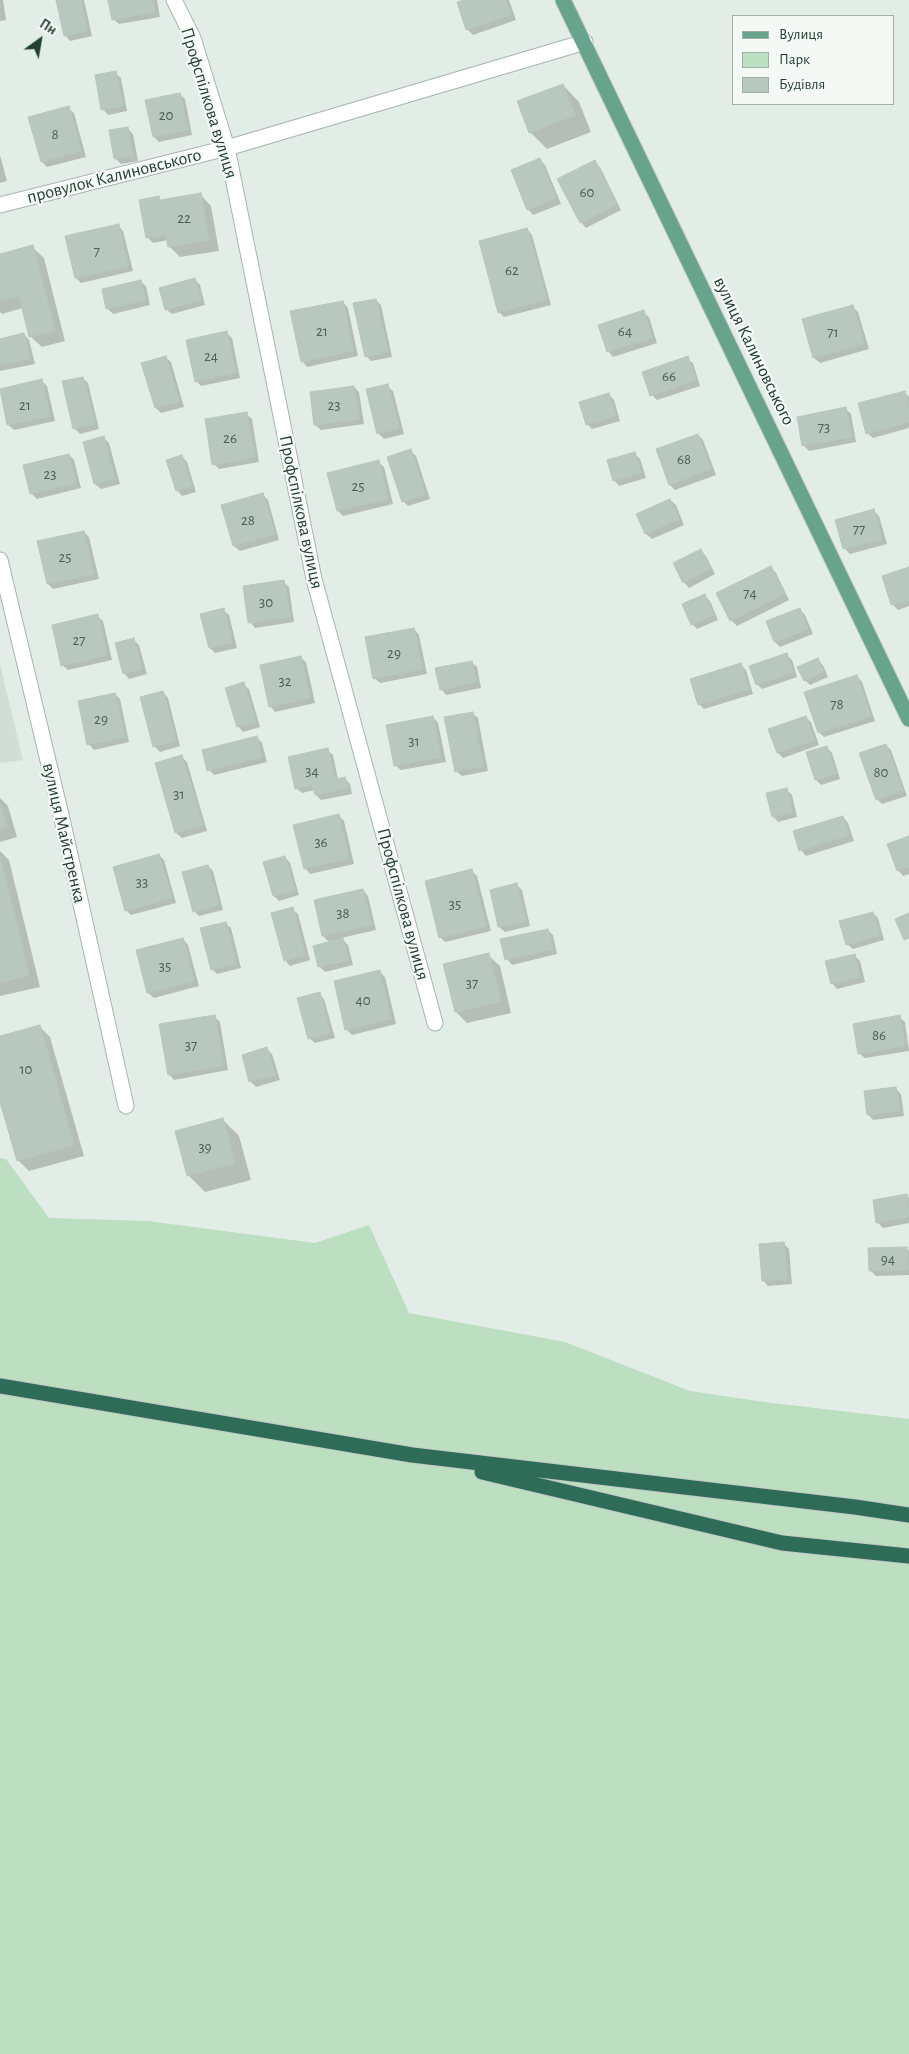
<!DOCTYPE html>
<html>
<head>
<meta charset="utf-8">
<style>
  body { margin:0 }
  #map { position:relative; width:909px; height:2054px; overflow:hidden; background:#e3ede8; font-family:"Alegreya Sans",sans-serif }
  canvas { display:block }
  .legend { position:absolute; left:732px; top:15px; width:162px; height:90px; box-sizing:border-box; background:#f4f9f6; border:1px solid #a0afa8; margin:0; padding:6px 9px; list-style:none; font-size:15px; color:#223f34 }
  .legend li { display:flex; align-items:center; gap:10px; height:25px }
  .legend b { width:25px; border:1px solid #a0afa8 }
  .north { position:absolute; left:15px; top:15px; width:50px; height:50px; -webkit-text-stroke:4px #f4f9f6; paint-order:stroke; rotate:32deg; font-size:14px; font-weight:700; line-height:20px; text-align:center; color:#223f34 }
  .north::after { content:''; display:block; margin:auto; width:18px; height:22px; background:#223f34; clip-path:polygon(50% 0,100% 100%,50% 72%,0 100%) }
</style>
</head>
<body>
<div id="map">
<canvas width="909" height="2054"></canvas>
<ul class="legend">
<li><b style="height:6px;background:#67a38d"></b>Вулиця</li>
<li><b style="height:14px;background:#bcdec1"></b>Парк</li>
<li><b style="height:14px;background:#b8c8c0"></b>Будівля</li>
</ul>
<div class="north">Пн</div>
</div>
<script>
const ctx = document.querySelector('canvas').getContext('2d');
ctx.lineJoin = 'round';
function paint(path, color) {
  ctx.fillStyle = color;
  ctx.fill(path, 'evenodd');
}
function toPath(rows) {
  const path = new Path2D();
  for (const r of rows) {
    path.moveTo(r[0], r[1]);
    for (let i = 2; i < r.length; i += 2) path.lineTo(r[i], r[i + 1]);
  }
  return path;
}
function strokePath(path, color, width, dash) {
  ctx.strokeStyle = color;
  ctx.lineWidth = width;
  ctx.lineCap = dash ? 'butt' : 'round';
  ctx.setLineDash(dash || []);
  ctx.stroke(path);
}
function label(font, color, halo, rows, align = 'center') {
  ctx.font = font + ' "Alegreya Sans",sans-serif';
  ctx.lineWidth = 4.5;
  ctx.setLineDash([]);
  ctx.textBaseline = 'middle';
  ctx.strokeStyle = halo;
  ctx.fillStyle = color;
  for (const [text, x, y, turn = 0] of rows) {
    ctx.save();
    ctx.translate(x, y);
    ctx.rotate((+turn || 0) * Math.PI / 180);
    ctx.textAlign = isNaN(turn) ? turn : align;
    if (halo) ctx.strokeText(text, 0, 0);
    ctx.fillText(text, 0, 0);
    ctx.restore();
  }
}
const built = toPath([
  [0,664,23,760,0,763]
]);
const green = toPath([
  [0,1158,6,1159,49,1218,148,1221,315,1243,369,1225,409,1313,565,1342,690,1391,764,1402,909,1419,909,2054,0,2054]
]);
const shadow = toPath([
  [0,0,3,0,6,20,0,21],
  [57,0,84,0,92,36,70,41,65,35],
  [110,0,157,0,160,17,119,24,113,19],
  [468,0,509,0,516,20,473,35,467,29],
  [115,73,121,78,127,111,108,115,103,109],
  [563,85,579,102,591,132,547,149,530,132],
  [180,94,185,99,192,135,159,142,154,137],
  [68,108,74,113,86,157,47,167,42,162,30,118],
  [127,128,133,134,138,161,121,164,115,158],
  [0,155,7,181,0,183],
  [540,160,545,165,561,204,533,215,528,209],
  [594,162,600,167,621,210,586,228,581,222],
  [200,194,211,206,219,251,180,257,169,246,168,240,153,243,147,237,158,198,162,201],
  [118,225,123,231,133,271,81,283,76,278],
  [527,229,532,235,551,305,504,317,499,312],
  [32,247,44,258,65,341,42,347,30,336,23,308,2,314,0,312,0,255],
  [194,279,200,285,205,305,172,314,166,309],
  [140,281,146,286,150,305,113,314,107,308],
  [376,300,381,305,392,357,371,361,366,356],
  [343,302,348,308,358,356,307,367,302,361],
  [853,307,858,312,869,349,820,363,814,358],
  [643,312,649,317,657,343,613,357,608,351],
  [227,333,232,338,240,378,201,386,196,381],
  [24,334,29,340,35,364,0,371,0,340],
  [165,357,171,362,184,407,161,413,156,408],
  [687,358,693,363,700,386,657,400,652,395],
  [83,378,88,383,99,429,80,434,74,428],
  [42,381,47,386,55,421,14,430,8,425],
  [387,386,393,391,404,434,384,439,378,433],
  [354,387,359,392,364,424,321,430,315,425],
  [904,392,909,397,909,428,873,438,867,433],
  [609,394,614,400,620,421,592,429,587,424],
  [846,409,851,414,856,442,809,451,804,446],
  [246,414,252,419,259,462,219,469,214,464],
  [698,435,703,440,716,475,675,490,670,485],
  [104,438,109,443,120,484,101,489,95,484,85,443],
  [410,451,416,456,430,499,408,506,403,501],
  [635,454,640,459,646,478,619,486,614,480],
  [69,455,74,460,81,488,37,499,31,493],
  [182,456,187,462,196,492,182,496,177,490],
  [378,462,384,467,393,504,343,516,338,511],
  [262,494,268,500,279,540,240,551,234,546],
  [670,500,676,505,684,525,652,539,646,534,638,514],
  [874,511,879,516,887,544,850,554,844,548],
  [84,532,89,537,99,579,53,589,48,584,39,542],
  [700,551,706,556,715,574,689,588,684,582],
  [770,567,776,573,789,600,737,626,731,620],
  [909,569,909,606,898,610,892,604],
  [284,582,289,587,294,622,255,628,250,622],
  [705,596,710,601,718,620,697,629,692,624],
  [223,610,229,615,237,648,215,653,210,648],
  [800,610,805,615,813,634,780,647,775,642],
  [97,616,103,621,112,660,68,670,62,665],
  [414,629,419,635,427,674,380,683,374,678],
  [134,640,139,645,147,674,129,679,124,673],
  [786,655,792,660,797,677,762,689,757,684],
  [300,657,306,662,315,703,275,712,270,706],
  [817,660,823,665,828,677,810,685,805,680],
  [471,662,477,667,481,688,446,695,441,689],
  [740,664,746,670,753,694,704,709,699,704],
  [857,676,862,682,875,721,824,737,819,732],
  [243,684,249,689,260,727,243,732,238,726],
  [163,692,168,698,180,746,160,752,154,746],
  [115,694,120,699,129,742,94,750,89,744],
  [472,713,478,718,488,771,462,776,456,771],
  [433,717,438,723,446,762,401,770,395,765],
  [805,717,811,722,819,745,783,758,778,753],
  [257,737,262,743,267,762,214,775,209,770],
  [886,745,891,750,907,796,882,804,877,799],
  [827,747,832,753,840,779,821,785,816,780],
  [327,750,333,755,338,780,344,778,350,784,352,794,321,800,316,795,315,790,302,793,296,788],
  [182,757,187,762,207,831,182,838,176,833,157,764],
  [786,789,792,795,797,817,778,822,773,816],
  [0,798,8,806,17,837,0,842],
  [338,815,344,821,354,864,310,874,305,868],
  [843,817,848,823,854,841,806,856,801,850],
  [909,837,909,874,903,876,898,870],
  [0,851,9,860,40,987,0,996],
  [159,855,164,860,176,903,131,915,126,910],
  [285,857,290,863,299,895,279,901,274,896],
  [208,866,213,871,223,910,199,916,194,911],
  [472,871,477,876,491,931,445,942,440,937],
  [517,885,522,890,530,926,505,932,499,927],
  [363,890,368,896,376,930,341,938,348,945,353,965,325,972,319,966,330,943,323,936,315,901],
  [292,909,298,914,310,960,290,966,285,960],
  [873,913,878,918,884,940,853,949,847,944],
  [225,923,231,928,241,968,217,974,212,969],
  [547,930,553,935,557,954,512,965,507,959],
  [183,939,188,945,199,986,154,998,148,993,138,951],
  [488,955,500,966,511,1013,467,1023,456,1012,445,965],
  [855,956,860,961,865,982,837,989,832,983],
  [380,972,385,977,396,1024,352,1035,346,1029],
  [319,994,324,999,335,1038,315,1043,309,1038],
  [214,1016,220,1022,228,1070,174,1080,169,1074],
  [899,1017,905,1022,909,1051,865,1058,859,1053],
  [39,1026,50,1037,84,1156,29,1171,18,1160,0,1097,0,1037],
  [267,1049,272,1054,280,1080,256,1087,250,1081],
  [896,1089,901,1094,904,1116,873,1120,868,1114],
  [223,1120,239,1136,251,1180,205,1192,188,1175],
  [906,1195,909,1198,909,1223,883,1228,878,1223],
  [784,1244,789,1249,792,1284,768,1286,763,1280],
  [906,1248,909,1251,909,1275,876,1276,871,1271]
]);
const building = toPath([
  [56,0,81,0,87,31,64,36,56,0],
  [108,0,153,0,155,12,112,20,108,0],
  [464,0,506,0,511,15,466,30,457,2,464,0],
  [116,71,123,106,101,110,95,75,116,71],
  [563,84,575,115,529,133,517,101,563,84],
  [180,93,188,130,153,137,145,100,180,93],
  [69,106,81,151,41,162,28,117,69,106],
  [128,127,133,156,114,159,109,130,128,127],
  [540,158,556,198,527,210,511,170,540,158],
  [595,160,617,204,580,223,557,179,595,160],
  [201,193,209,240,168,247,160,200,201,193],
  [159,196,166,235,146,238,139,200,159,196],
  [119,224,128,266,75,278,65,236,119,224],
  [527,228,547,299,498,313,479,241,527,228],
  [33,245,55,330,29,337,19,296,0,301,0,254,33,245],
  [195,278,201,300,165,310,159,288,195,278],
  [141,280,146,300,106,309,102,289,141,280],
  [376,299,388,352,365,357,353,303,376,299],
  [343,301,353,351,301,362,290,311,343,301],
  [853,305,864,344,813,358,802,319,853,305],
  [644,310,652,338,607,352,598,325,644,310],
  [227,331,236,373,195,382,186,340,227,331],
  [24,333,30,359,0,365,0,339,24,333],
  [166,356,179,402,155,408,141,363,166,356],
  [688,356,696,380,650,396,642,372,688,356],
  [83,377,95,424,73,429,62,381,83,377],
  [42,379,50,416,7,425,0,389,42,379],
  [388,384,399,428,377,434,366,389,388,384],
  [354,386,359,419,314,425,310,392,354,386],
  [905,391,909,406,909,422,866,434,858,403,905,391],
  [609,393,616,416,586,425,579,402,609,393],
  [846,407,852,437,802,446,797,417,846,407],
  [247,412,255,457,212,465,205,419,247,412],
  [698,434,711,469,669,485,656,449,698,434],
  [104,436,115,479,94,484,83,442,104,436],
  [411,449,425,494,402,502,387,457,411,449],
  [635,452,641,473,613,481,607,460,635,452],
  [69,454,76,483,30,494,23,465,69,454],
  [182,455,192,486,176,491,166,460,182,455],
  [379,460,388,499,337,511,327,473,379,460],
  [263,493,275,534,233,546,221,505,263,493],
  [670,499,679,519,645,534,636,514,670,499],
  [874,509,882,539,843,549,835,520,874,509],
  [84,531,94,574,47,584,37,541,84,531],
  [701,549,711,569,683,583,673,563,701,549],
  [771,566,785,594,730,621,716,593,771,566],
  [909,567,909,600,891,605,882,576,909,567],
  [284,580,290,617,248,623,243,586,284,580],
  [705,594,714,615,691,625,682,604,705,594],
  [224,608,232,643,209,648,200,614,224,608],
  [800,608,808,629,774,642,766,621,800,608],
  [98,614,107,655,61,666,52,625,98,614],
  [414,628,422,669,373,679,365,637,414,628],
  [134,638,142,669,123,674,115,643,134,638],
  [787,653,793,672,756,685,749,666,787,653],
  [301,656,310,698,269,707,260,665,301,656],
  [818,658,824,672,804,681,797,667,818,658],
  [472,661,476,682,440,690,435,668,472,661],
  [741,663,749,689,698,705,690,679,741,663],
  [857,675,871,716,818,733,804,692,857,675],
  [244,682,256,722,237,727,225,688,244,682],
  [163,691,176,741,153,747,140,697,163,691],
  [115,693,125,737,87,745,78,701,115,693],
  [473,712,483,766,455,772,444,717,473,712],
  [433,716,441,757,394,766,386,725,433,716],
  [806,716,814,740,777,753,768,729,806,716],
  [257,736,262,757,207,771,202,750,257,736],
  [886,744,903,790,876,800,859,753,886,744],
  [827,746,836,774,815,780,806,752,827,746],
  [328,748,335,780,295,789,288,757,328,748],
  [182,755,203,825,175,833,155,763,182,755],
  [345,777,348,788,315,795,312,785,345,777],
  [787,788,793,812,772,817,766,793,787,788],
  [0,803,7,826,0,828,0,803],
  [339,814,349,858,304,869,293,825,339,814],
  [843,816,849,835,799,851,793,831,843,816],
  [909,836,909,867,897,871,887,844,909,836],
  [159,854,172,898,125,911,113,867,159,854],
  [0,856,29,975,0,983,0,856],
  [285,856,295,890,273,896,263,862,285,856],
  [208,865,219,905,193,912,182,872,208,865],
  [472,869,486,926,439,938,425,881,472,869],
  [517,883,526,921,498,927,490,890,517,883],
  [363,889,372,925,322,936,314,900,363,889],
  [293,907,305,955,284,961,271,913,293,907],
  [873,912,880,935,846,945,839,921,873,912],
  [909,913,909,938,904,940,895,919,909,913],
  [226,922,236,963,211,970,200,928,226,922],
  [548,929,553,949,505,960,500,939,548,929],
  [183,938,194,981,147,993,136,950,183,938],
  [343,938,349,960,318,967,313,946,343,938],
  [489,953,501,1002,455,1012,443,964,489,953],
  [855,954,860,977,831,984,825,961,855,954],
  [380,970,391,1019,345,1030,334,981,380,970],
  [320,992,330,1033,308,1039,297,998,320,992],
  [215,1015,223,1065,168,1075,159,1024,215,1015],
  [900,1015,905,1046,858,1054,853,1024,900,1015],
  [40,1025,74,1145,17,1161,0,1102,0,1036,40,1025],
  [267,1047,275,1075,249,1082,242,1055,267,1047],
  [896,1087,900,1111,867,1115,864,1091,896,1087],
  [223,1118,235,1163,187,1176,175,1131,223,1118],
  [907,1194,909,1217,876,1223,873,1200,907,1194],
  [784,1242,787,1279,762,1281,759,1244,784,1242],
  [907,1247,908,1270,869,1271,868,1248,907,1247]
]);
const minor = toPath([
  [174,0,193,38,227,148,314,579,435,1023],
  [0,205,227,148,585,42],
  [0,560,62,819,126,1106]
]);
const major = toPath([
  [563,0,909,719]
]);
const highway = toPath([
  [0,1386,412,1455,855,1507,909,1515],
  [482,1472,782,1543,909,1556]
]);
const numberNames = [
  ["20",166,115],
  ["8",55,134],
  ["60",587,192],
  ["22",184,218],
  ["7",97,251],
  ["62",512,270],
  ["21",322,331],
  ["64",625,331],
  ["71",833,332],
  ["24",211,356],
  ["66",669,376],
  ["21",25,405],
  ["23",334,405],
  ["73",824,427],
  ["26",230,438],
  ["68",684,459],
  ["23",50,474],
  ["25",358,486],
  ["28",248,520],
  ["77",859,529],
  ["25",65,557],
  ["74",750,593],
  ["30",266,602],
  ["27",79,640],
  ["29",394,653],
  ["32",285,681],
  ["78",837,704],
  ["29",101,719],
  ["31",414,741],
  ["34",312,771],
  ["80",881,772],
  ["31",179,794],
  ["36",321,842],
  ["33",142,882],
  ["35",455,904],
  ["38",343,913],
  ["35",165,966],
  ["37",472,983],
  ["40",363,1000],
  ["86",879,1035],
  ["37",191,1045],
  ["10",26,1069],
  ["39",205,1147],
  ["94",888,1259]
];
const streetNames = [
  ["Профспілкова вулиця",209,103,73],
  ["провулок Калиновського",114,176,-14],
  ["вулиця Калиновського",754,351,64],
  ["Профспілкова вулиця",301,512,78],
  ["вулиця Майстренка",64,833,77],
  ["Профспілкова вулиця",403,904,75]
];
paint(built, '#d1ddd6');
paint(green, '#bcdec1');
paint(shadow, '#0003');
paint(building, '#b8c8c0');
strokePath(building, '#b5c7be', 1);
strokePath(minor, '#a5b5ae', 17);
strokePath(major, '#c1c9c6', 17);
strokePath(highway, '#c1c9c6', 17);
strokePath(minor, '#fff', 15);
strokePath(major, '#67a38d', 15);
strokePath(highway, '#2e6c58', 15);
label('15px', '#486157', null, numberNames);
label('18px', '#223f34', '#f4f9f6', streetNames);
</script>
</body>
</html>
